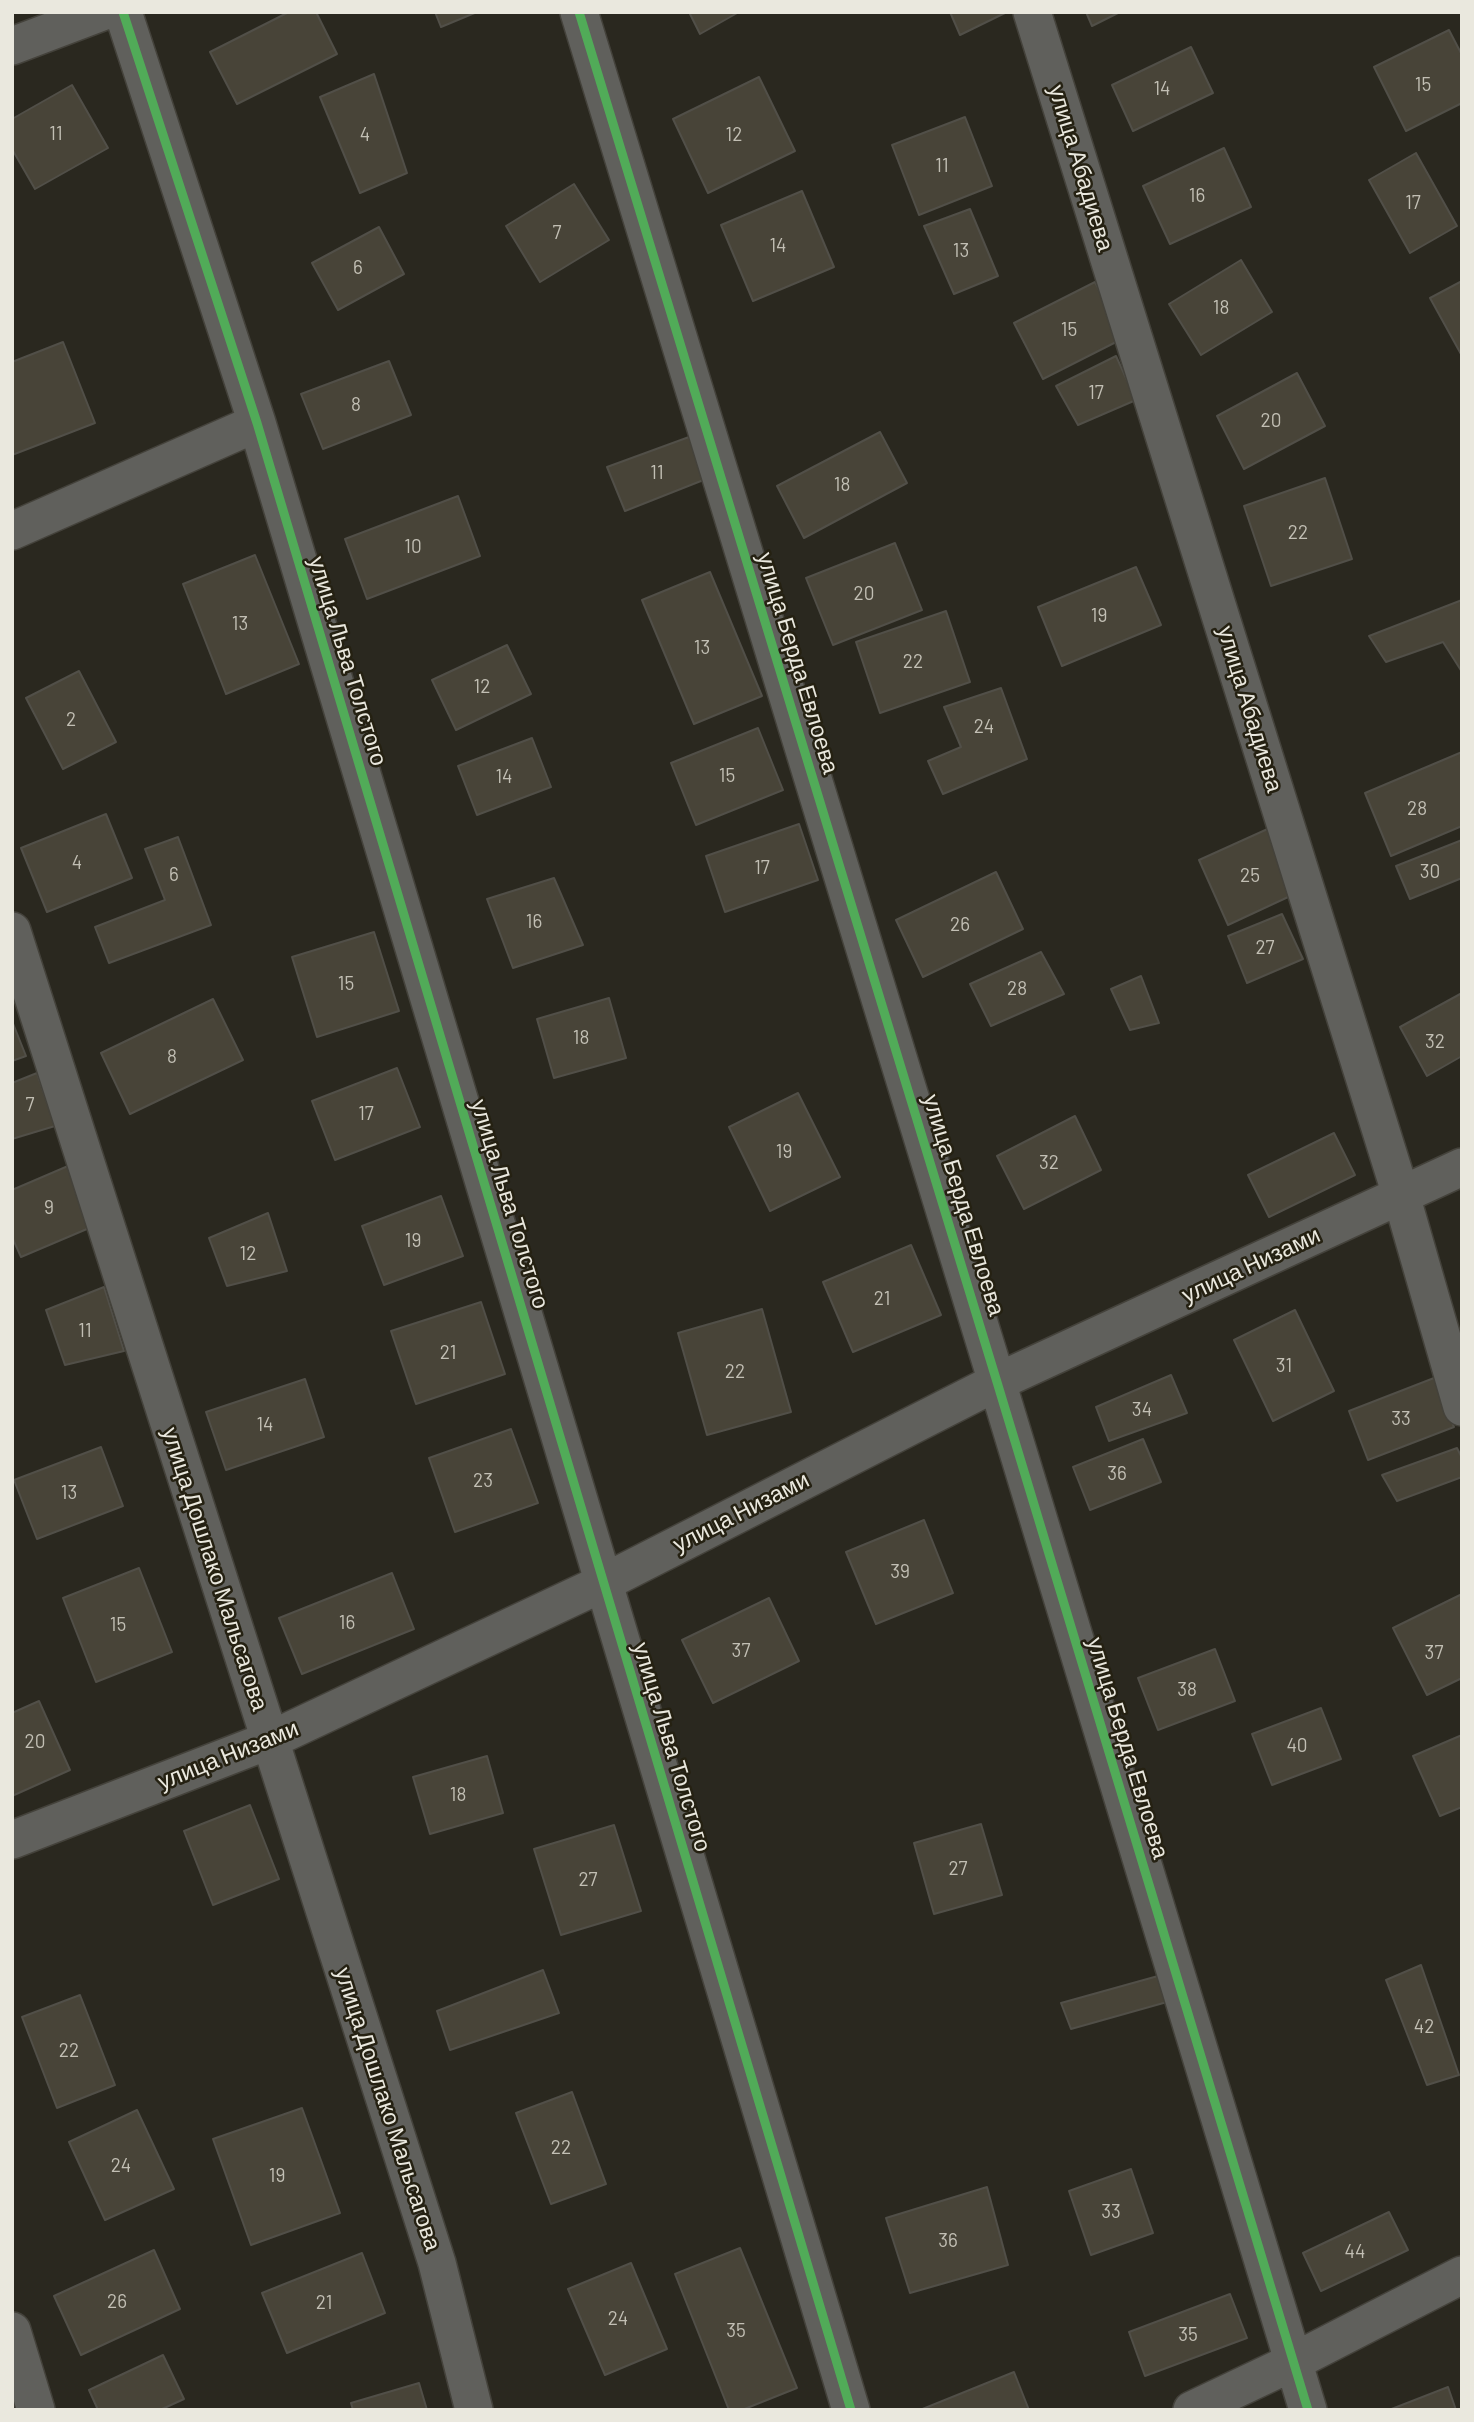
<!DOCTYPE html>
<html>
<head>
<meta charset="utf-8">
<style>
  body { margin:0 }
  #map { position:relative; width:1474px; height:2422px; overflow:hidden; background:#2a281f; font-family:Barlow,sans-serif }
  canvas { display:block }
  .frame { position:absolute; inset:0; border:14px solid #eae8de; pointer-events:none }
</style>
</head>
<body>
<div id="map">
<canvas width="1474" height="2422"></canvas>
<div class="frame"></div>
</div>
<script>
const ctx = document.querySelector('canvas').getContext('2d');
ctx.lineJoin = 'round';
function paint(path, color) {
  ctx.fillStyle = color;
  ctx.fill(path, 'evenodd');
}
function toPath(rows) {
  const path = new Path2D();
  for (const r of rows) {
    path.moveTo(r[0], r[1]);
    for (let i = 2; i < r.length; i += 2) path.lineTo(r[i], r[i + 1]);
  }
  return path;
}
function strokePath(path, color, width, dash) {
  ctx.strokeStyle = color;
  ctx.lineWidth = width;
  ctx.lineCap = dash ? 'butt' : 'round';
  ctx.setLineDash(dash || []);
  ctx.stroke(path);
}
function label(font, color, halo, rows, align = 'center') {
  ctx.font = font + ' Barlow,sans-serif';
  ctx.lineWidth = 5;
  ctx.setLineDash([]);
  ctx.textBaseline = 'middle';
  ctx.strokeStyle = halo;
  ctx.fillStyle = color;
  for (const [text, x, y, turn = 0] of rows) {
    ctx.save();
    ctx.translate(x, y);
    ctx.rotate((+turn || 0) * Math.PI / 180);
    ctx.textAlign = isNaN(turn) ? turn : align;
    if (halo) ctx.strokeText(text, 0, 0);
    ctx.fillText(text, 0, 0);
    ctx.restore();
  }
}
const building = toPath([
  [289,12,316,12,337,54,237,104,210,52,289,12],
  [435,12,477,12,441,27,435,12],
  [689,12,739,12,700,34,689,12],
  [950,12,1007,12,960,35,950,12],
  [1086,12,1120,12,1092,26,1086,12],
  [1449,30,1462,55,1462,103,1406,131,1374,67,1449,30],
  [1191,47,1213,93,1133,131,1112,85,1191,47],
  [374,74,407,173,360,193,320,97,374,74],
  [759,77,795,151,708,193,673,119,759,77],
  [72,85,108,148,35,189,12,149,12,119,72,85],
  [965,117,992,186,919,215,892,145,965,117],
  [1224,148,1251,207,1170,244,1143,186,1224,148],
  [1416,153,1457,226,1410,253,1369,180,1416,153],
  [574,184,609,240,540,282,506,226,574,184],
  [802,191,834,267,753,301,721,225,802,191],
  [970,209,998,276,954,294,924,226,970,209],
  [379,227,404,274,338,310,312,263,379,227],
  [1241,260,1272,312,1201,355,1169,304,1241,260],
  [1462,281,1462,356,1430,298,1462,281],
  [1095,282,1124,338,1043,379,1014,323,1095,282],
  [63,342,95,423,12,455,12,362,63,342],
  [1116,356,1136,400,1078,425,1056,386,1116,356],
  [389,361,411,415,323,449,301,394,389,361],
  [1297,373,1325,426,1244,469,1217,416,1297,373],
  [880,432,907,483,804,538,777,486,880,432],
  [689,437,706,479,625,511,607,467,689,437],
  [1325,478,1352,559,1271,586,1244,506,1325,478],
  [458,496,480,556,367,599,345,539,458,496],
  [895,543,922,610,833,645,806,578,895,543],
  [255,555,299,664,226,694,183,584,255,555],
  [1136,567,1161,625,1062,666,1038,607,1136,567],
  [710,572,762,696,694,724,642,600,710,572],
  [1462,600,1462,672,1443,642,1386,662,1369,636,1462,600],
  [946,611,970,682,880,713,856,642,946,611],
  [507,645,531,694,456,730,432,680,507,645],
  [79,671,116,742,63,769,26,698,79,671],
  [1001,688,1027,759,943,794,928,761,961,747,944,707,1001,688],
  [758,728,783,790,696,825,671,763,758,728],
  [532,738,551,787,477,815,458,766,532,738],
  [1462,752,1462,826,1391,856,1365,793,1462,752],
  [106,814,132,878,47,912,21,848,106,814],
  [799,824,818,880,725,912,706,856,799,824],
  [1272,827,1301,891,1228,925,1199,860,1272,827],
  [178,837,211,925,109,963,95,927,165,900,145,849,178,837],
  [1462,840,1462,878,1410,899,1396,866,1462,840],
  [996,872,1023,929,923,977,896,920,996,872],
  [554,878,583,945,513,968,487,899,554,878],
  [1282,914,1303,959,1247,983,1228,936,1282,914],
  [374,932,399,1011,317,1037,292,957,374,932],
  [1041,952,1064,994,991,1026,970,984,1041,952],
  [1141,976,1159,1023,1130,1030,1111,989,1141,976],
  [1462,993,1462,1056,1427,1076,1400,1027,1462,993],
  [609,998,626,1058,554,1078,537,1019,609,998],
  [213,999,243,1060,130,1114,101,1053,213,999],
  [12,1021,26,1056,12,1061,12,1021],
  [397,1068,420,1127,335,1160,312,1101,397,1068],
  [37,1073,55,1126,12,1139,12,1083,37,1073],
  [798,1093,840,1177,770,1211,729,1127,798,1093],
  [1075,1116,1101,1170,1024,1209,997,1156,1075,1116],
  [1334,1133,1355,1175,1269,1217,1248,1175,1334,1133],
  [68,1166,94,1226,21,1257,12,1237,12,1190,68,1166],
  [441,1196,463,1256,384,1285,362,1226,441,1196],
  [268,1213,287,1271,227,1286,209,1238,268,1213],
  [911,1245,941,1315,853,1352,823,1282,911,1245],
  [104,1287,124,1351,65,1365,46,1310,104,1287],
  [481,1302,505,1374,416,1404,391,1331,481,1302],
  [762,1309,791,1412,707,1435,678,1333,762,1309],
  [1295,1310,1334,1391,1273,1421,1234,1340,1295,1310],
  [1171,1375,1187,1413,1109,1441,1096,1407,1171,1375],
  [1434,1378,1454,1427,1368,1460,1349,1411,1434,1378],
  [305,1379,324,1437,226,1470,206,1412,305,1379],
  [511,1429,538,1503,455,1532,429,1458,511,1429],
  [1143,1439,1161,1482,1090,1510,1073,1467,1143,1439],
  [101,1447,123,1506,37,1539,14,1480,101,1447],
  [1457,1448,1462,1458,1462,1477,1397,1501,1382,1475,1457,1448],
  [924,1520,953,1593,876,1624,846,1552,924,1520],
  [139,1568,172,1652,96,1682,63,1598,139,1568],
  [392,1573,414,1629,302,1674,279,1618,392,1573],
  [1462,1594,1462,1678,1427,1695,1393,1628,1462,1594],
  [769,1598,799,1661,713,1703,682,1640,769,1598],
  [1215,1649,1235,1701,1158,1730,1138,1678,1215,1649],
  [39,1701,70,1770,12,1796,12,1713,39,1701],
  [1321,1708,1341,1759,1272,1785,1252,1734,1321,1708],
  [1462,1735,1462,1807,1440,1816,1413,1756,1462,1735],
  [487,1756,503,1813,430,1834,413,1777,487,1756],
  [250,1805,279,1879,213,1905,184,1831,250,1805],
  [981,1824,1002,1895,934,1914,914,1843,981,1824],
  [614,1825,641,1911,561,1935,534,1849,614,1825],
  [1421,1965,1459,2075,1427,2085,1386,1980,1421,1965],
  [543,1970,559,2013,450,2050,437,2011,543,1970],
  [1158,1976,1167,2002,1071,2029,1061,2003,1158,1976],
  [80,1995,115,2085,57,2108,22,2017,80,1995],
  [572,2092,606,2184,551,2204,516,2113,572,2092],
  [302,2108,340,2213,251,2245,213,2139,302,2108],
  [137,2110,174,2189,105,2220,69,2142,137,2110],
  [1131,2169,1153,2233,1091,2255,1069,2191,1131,2169],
  [987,2187,1008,2265,910,2293,886,2218,987,2187],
  [1389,2212,1408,2250,1321,2291,1303,2253,1389,2212],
  [740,2248,797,2388,742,2410,729,2410,675,2274,740,2248],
  [154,2250,180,2309,81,2355,54,2296,154,2250],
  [362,2253,385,2313,287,2353,262,2293,362,2253],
  [631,2263,667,2349,605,2375,568,2289,631,2263],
  [1230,2294,1247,2338,1145,2376,1129,2332,1230,2294],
  [163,2355,184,2399,160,2410,98,2410,89,2390,163,2355],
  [1014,2372,1029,2410,920,2410,1014,2372],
  [419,2383,427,2410,353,2410,351,2403,419,2383],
  [1448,2387,1456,2410,1389,2410,1448,2387]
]);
const minor = toPath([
  [123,12,257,423,851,2410],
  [579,12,997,1382,1308,2410],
  [1032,12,1401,1195,1462,1407],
  [12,46,102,12],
  [12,531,257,423],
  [12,931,437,2263,474,2410],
  [12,1840,270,1740,603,1583,997,1382,1462,1167],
  [12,2331,36,2410],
  [1192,2410,1293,2362,1462,2275]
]);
const cycleway = toPath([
  [123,12,257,423,851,2410],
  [579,12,997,1382,1308,2410]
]);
const numberNames = [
  ["15",1423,85],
  ["14",1162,89],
  ["11",56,134],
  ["4",365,135],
  ["12",734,135],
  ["11",942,166],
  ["16",1197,196],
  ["17",1413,203],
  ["7",557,233],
  ["14",778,246],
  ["13",961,251],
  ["6",358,268],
  ["18",1221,308],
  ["15",1069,330],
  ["17",1096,393],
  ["8",356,405],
  ["20",1271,421],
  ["11",657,473],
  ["18",842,485],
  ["22",1298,533],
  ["10",413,547],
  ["20",864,594],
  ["19",1099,616],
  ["13",240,624],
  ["13",702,648],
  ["22",913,662],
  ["12",482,687],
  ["2",71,720],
  ["24",984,727],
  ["15",727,776],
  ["14",504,777],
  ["28",1417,809],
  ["4",77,863],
  ["17",762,868],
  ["30",1430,872],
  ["6",174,875],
  ["25",1250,876],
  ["16",534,922],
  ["26",960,925],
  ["27",1265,948],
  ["15",346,984],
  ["28",1017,989],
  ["18",581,1038],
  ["32",1435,1042],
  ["8",172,1057],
  ["7",30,1105],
  ["17",366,1114],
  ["19",784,1152],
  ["32",1049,1163],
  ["9",49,1208],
  ["19",413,1241],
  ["12",248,1254],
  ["21",882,1299],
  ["11",85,1331],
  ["21",448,1353],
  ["31",1284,1366],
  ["22",735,1372],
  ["34",1142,1410],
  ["33",1401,1419],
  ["14",265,1425],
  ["36",1117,1474],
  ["23",483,1481],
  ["13",69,1493],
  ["39",900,1572],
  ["16",347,1623],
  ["15",118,1625],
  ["37",741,1651],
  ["37",1434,1653],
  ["38",1187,1690],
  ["20",35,1742],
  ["40",1297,1746],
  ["18",458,1795],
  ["27",958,1869],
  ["27",588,1880],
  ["42",1424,2027],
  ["22",69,2051],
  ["22",561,2148],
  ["24",121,2166],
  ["19",277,2176],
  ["33",1111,2212],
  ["36",948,2241],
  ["44",1355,2252],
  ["26",117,2302],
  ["21",324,2303],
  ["24",618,2319],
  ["35",736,2331],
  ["35",1188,2335]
];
const streetNames = [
  ["улица Абадиева",1081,168,73],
  ["улица Льва Толстого",348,661,73],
  ["улица Берда Евлоева",798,663,73],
  ["улица Абадиева",1250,709,73],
  ["улица Льва Толстого",510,1204,73],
  ["улица Берда Евлоева",964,1205,73],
  ["улица Низами",1251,1265,-25],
  ["улица Низами",741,1512,-27],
  ["улица Дошлако Мальсагова",215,1569,72],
  ["улица Льва Толстого",672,1747,73],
  ["улица Берда Евлоева",1128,1748,73],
  ["улица Низами",228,1755,-22],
  ["улица Дошлако Мальсагова",388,2109,72]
];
paint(building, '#484438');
strokePath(building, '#514f48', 2);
strokePath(minor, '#44423b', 40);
strokePath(minor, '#60605c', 37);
strokePath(cycleway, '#51ab58', 9);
label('19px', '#c2bfb4', null, numberNames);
label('23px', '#eae8de', '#252112', streetNames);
</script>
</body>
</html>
